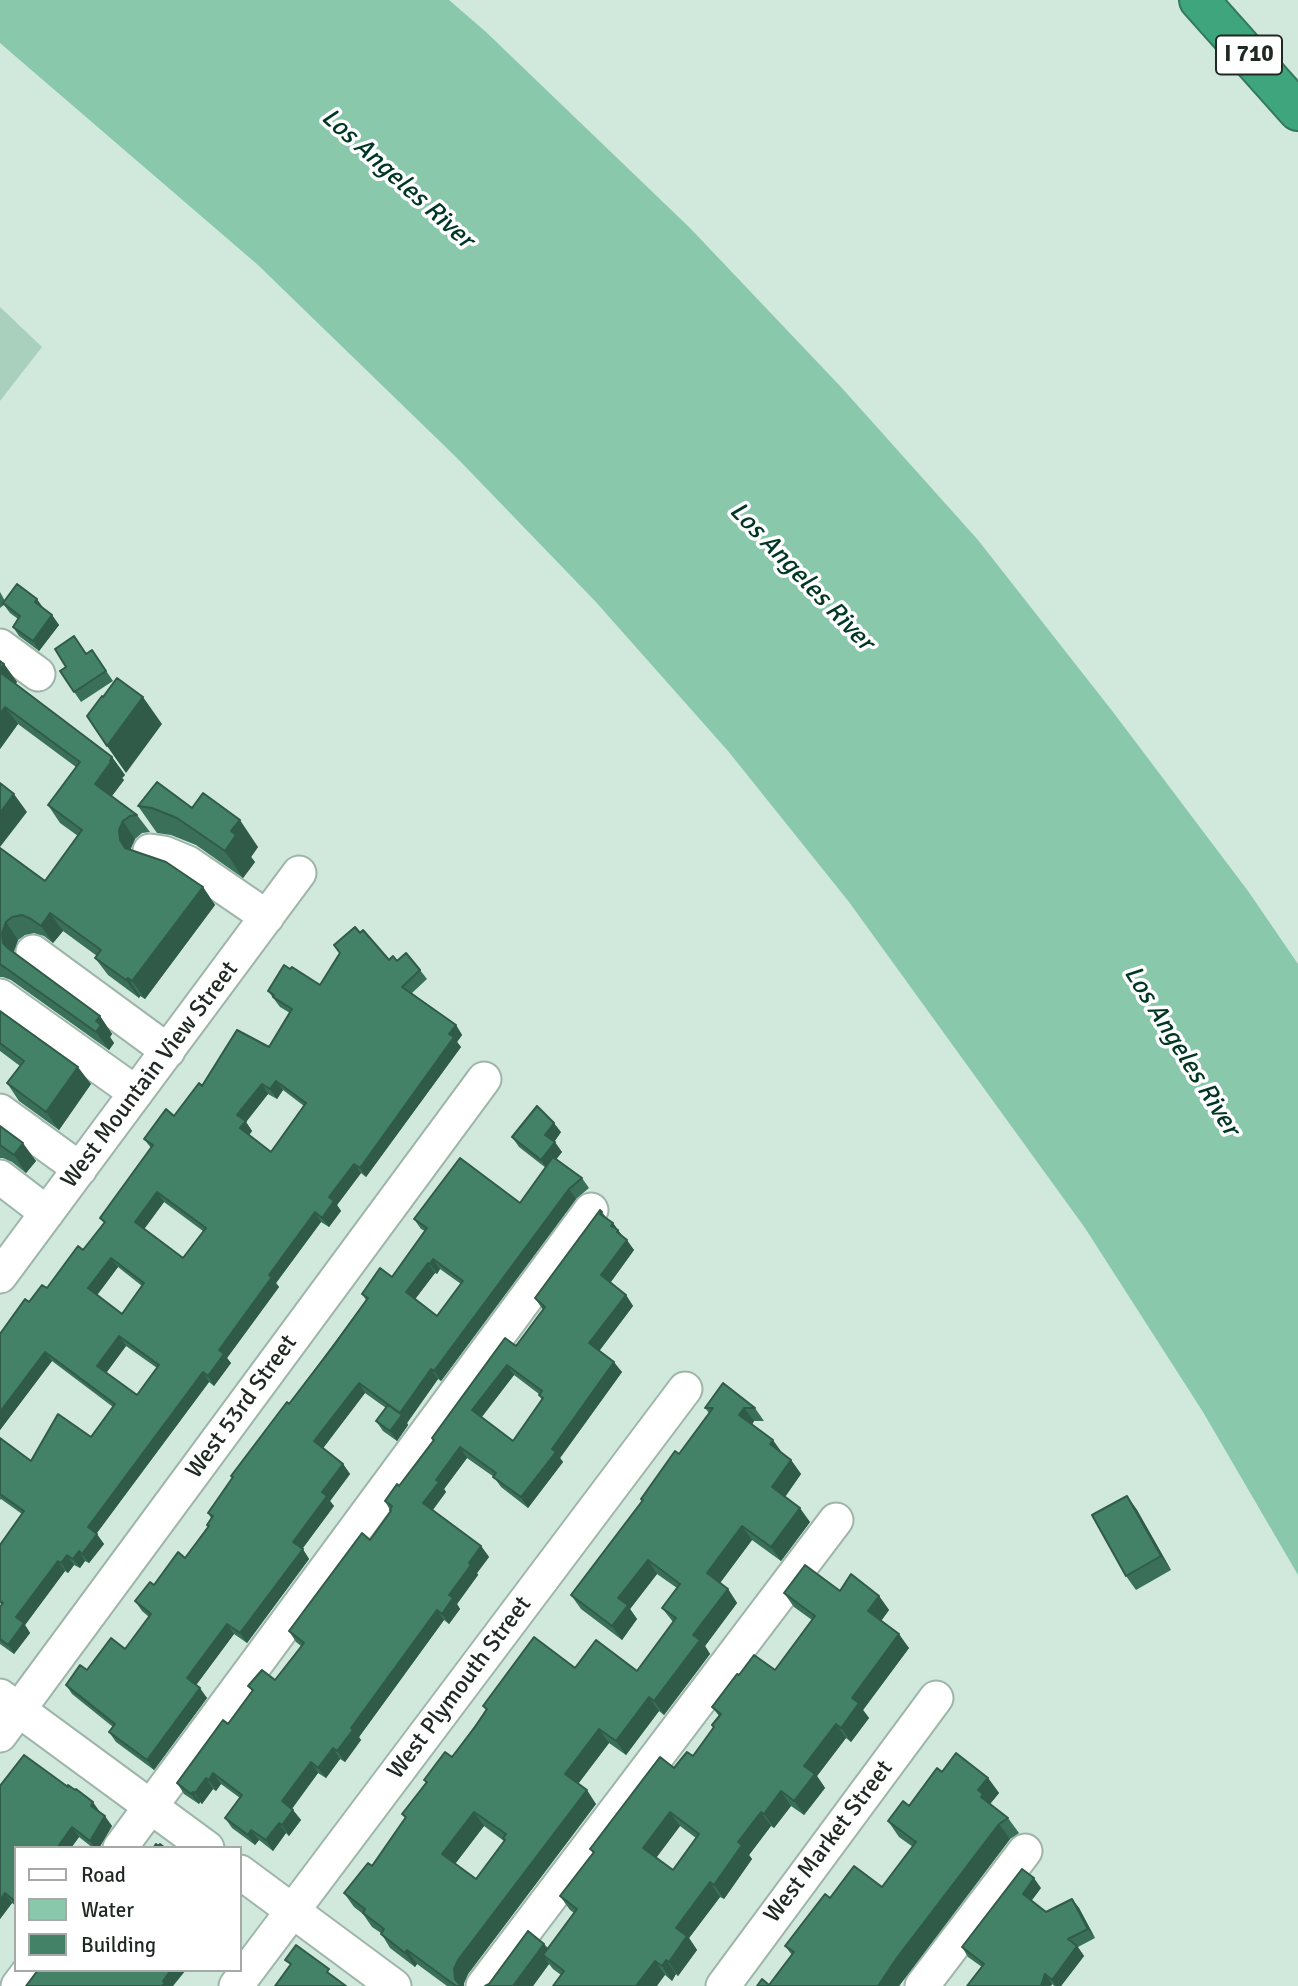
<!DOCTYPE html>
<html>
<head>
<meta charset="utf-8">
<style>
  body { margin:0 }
  #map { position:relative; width:1298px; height:1986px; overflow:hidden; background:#d0e9dc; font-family:Signika,sans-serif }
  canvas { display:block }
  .legend { position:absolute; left:14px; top:1846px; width:228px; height:126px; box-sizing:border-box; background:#fff; border:2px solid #a5a9a7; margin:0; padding:9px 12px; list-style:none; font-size:21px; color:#1f2823 }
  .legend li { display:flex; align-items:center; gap:14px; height:35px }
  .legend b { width:35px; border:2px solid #a5a9a7 }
</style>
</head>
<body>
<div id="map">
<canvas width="1298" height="1986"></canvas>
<ul class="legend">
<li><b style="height:9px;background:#fff"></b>Road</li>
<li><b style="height:19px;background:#89c8aa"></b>Water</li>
<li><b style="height:19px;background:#448267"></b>Building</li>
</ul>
</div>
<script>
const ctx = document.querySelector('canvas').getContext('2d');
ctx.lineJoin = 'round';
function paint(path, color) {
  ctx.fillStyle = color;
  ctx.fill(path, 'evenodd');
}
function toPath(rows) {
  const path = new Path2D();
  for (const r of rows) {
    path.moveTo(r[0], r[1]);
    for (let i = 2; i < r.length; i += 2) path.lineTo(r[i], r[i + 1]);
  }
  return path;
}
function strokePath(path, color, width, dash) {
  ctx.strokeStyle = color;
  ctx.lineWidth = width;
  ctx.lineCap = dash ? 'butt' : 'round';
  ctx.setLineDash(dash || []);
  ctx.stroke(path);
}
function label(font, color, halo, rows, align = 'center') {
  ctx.font = font + ' Signika,sans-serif';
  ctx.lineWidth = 7;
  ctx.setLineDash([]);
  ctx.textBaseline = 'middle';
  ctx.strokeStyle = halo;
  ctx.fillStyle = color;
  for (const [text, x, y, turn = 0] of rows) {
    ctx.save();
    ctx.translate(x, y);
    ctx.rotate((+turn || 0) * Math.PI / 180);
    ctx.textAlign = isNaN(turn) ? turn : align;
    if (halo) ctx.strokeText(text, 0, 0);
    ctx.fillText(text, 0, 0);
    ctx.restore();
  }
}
const green = toPath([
  [0,307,42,347,0,401]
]);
const water = toPath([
  [0,0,449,0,486,32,690,228,841,387,978,540,1113,712,1248,891,1298,964,1298,1575,1203,1412,1085,1228,849,902,728,751,595,601,457,458,258,265,0,43]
]);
const minor = toPath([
  [0,646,38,674],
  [150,851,164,853,188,863,267,917],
  [33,952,168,1051],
  [0,996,136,1093],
  [0,1111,80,1169],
  [0,1177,47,1213],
  [0,1276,299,873],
  [0,1696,207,1848],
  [0,1735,484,1079],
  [120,1848,591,1210],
  [240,1872,394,1986],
  [18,1986,30,1970],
  [236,1986,685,1389],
  [483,1986,836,1520],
  [723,1986,936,1698],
  [922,1986,1025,1851]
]);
const highway = toPath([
  [1199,0,1298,111]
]);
const wall = toPath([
  [0,592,5,601,44,609,52,615,59,625,39,651,19,636,13,627,18,619,10,613,4,605,0,608],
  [92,650,113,681,81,702,60,671],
  [4,664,17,682,15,684,112,757,125,775,122,778,124,780,112,796,137,815,150,832,142,833,135,839,131,848,131,850,203,887,215,905,145,999,140,996,139,998,108,975,95,958,97,956,63,931,53,943,44,936,34,933,25,935,18,940,14,951,14,954,100,1016,112,1034,110,1037,114,1043,109,1050,11,980,3,977,0,977,0,848,45,881,78,836,60,823,48,805,76,767,18,724,0,749],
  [138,806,192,808,258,847,251,857,255,862,243,878,196,845,171,835,157,833],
  [360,933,389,960,397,961,420,970,427,979,412,993,456,1025,462,1035,457,1042,461,1047,366,1177,361,1173,337,1205,341,1211,329,1227,321,1222,276,1283,279,1287,227,1358,231,1363,214,1386,209,1382,96,1534,104,1544,89,1563,85,1561,80,1568,74,1565,68,1573,65,1571,25,1625,30,1633,14,1654,0,1644,0,1607,2,1605,0,1603,0,1545,22,1514,1,1499,0,1500,0,1438,31,1461,91,1437,113,1407,52,1361,0,1430,0,1334,29,1302,47,1288,83,1250,104,1223,100,1218,151,1148,144,1139,174,1116,202,1086,269,1047,290,1013,280,1007,268,991,320,985,340,954,334,945],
  [283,1090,304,1106,271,1152,249,1135,252,1131,246,1122,268,1094,277,1099],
  [164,1202,203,1231,183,1258,144,1229],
  [118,1267,142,1286,122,1314,97,1295],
  [126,1346,157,1368,137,1395,106,1373],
  [0,1011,91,1084,59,1130,19,1101,7,1083,20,1066,0,1051],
  [0,1126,36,1161,26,1173,12,1162,3,1158,0,1158],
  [561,1132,554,1142,562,1152,556,1159,582,1178,589,1188,576,1199,441,1381,438,1379,407,1423,408,1425,397,1441,383,1431,376,1421,386,1408,365,1393,323,1448,343,1464,350,1474,330,1501,334,1506,302,1549,309,1559,247,1643,234,1634,196,1685,207,1698,154,1770,116,1742,109,1732,113,1727,72,1694,66,1685,87,1670,125,1649,149,1617,142,1611,135,1601,185,1558,208,1526,207,1525,211,1518,208,1513,366,1300,362,1294,392,1277,425,1231,421,1229,414,1219,520,1203,546,1168,519,1147,512,1137],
  [440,1269,461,1284,437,1316,415,1299,435,1273,437,1274],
  [602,1212,606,1217,613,1223,623,1237,634,1250,610,1283,626,1295,633,1306,599,1351,622,1372,560,1458,563,1462,528,1508,501,1487,494,1477,467,1458,444,1489,446,1492,433,1510,481,1546,489,1557,477,1573,478,1575,457,1604,460,1609,449,1624,444,1620,359,1737,361,1740,345,1762,340,1759,326,1778,318,1773,292,1809,301,1820,289,1836,286,1833,273,1851,259,1840,255,1845,232,1828,225,1818,240,1798,221,1784,216,1791,213,1789,202,1804,200,1802,199,1804,184,1794,177,1783,228,1724,252,1691,248,1686,275,1680,301,1646,296,1642,289,1631,370,1540,391,1512,385,1501,399,1486,433,1440,432,1438,516,1346,543,1310,535,1298],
  [514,1375,539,1394,539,1395,542,1400,513,1441,482,1417],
  [705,1408,755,1408,764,1421,754,1421,752,1425,783,1454,791,1460,801,1474,785,1497,810,1522,781,1561,752,1540,720,1583,728,1589,737,1603,705,1646,710,1654,664,1715,659,1711,626,1755,609,1743,578,1784,596,1804,468,1974,464,1983,464,1986,447,1986,417,1964,415,1967,390,1948,381,1933,372,1927,363,1914,354,1907,344,1893,372,1866,405,1818,402,1814,426,1782,424,1780,452,1757,486,1710,483,1706,575,1668,637,1671,673,1622,662,1608,677,1588,657,1574,630,1609,637,1619,622,1640,581,1609,571,1595,642,1501,641,1499,679,1454,709,1413],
  [484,1826,504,1841,476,1879,455,1864],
  [1127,1496,1137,1510,1171,1570,1136,1590,1126,1576],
  [840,1591,879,1596,889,1610,881,1621,909,1648,863,1710,869,1718,851,1742,846,1738,817,1776,825,1788,804,1815,791,1806,774,1828,771,1826,749,1855,752,1859,724,1899,720,1897,689,1938,697,1950,678,1976,676,1974,672,1981,665,1975,561,1975,553,1969,549,1964,533,1986,544,1944,548,1948,574,1913,570,1910,560,1896,593,1853,590,1849,674,1768,693,1756,714,1728,712,1725,719,1716,712,1707,739,1675,775,1670,812,1620,794,1607,784,1593],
  [680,1826,696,1838,673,1870,656,1858],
  [942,1772,988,1778,999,1793,990,1804,1008,1818,1019,1833,1010,1839,899,1986,757,1986,769,1985,792,1955,785,1946,830,1898,882,1887,913,1847,899,1837,888,1821,909,1806],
  [0,1786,100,1812,112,1826,99,1848,93,1848,79,1837,71,1848,16,1848,16,1906,12,1903,0,1919],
  [1041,1888,1031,1901,1046,1912,1072,1899,1079,1908,1095,1938,1078,1947,1084,1956,1061,1986,1054,1986,1052,1984,1051,1986,967,1986,982,1967,968,1957,962,1947]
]);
const shadedWall = toPath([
  [37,599,44,609,35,602],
  [52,615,59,625,39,651,33,641],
  [4,664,17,682,7,695,0,686,0,670],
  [143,697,162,724,126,773,107,746],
  [5,707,18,724,0,749,0,714],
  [112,757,125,775,122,778,124,780,108,801,95,784],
  [14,794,27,812,0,847,0,813],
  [240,820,258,847,251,857,255,862,243,878,225,851,231,831],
  [123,821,135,839,131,848,132,858,120,840,119,830],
  [203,887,215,905,145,999,132,981],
  [50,913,63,931,53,943,41,926],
  [6,922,18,940,14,951,16,960,3,943,2,933],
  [128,978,140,996,139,998,126,980],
  [100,1016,112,1034,110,1037,114,1043,109,1050,96,1032,96,1021],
  [456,1025,462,1035,457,1042,461,1047,366,1177,360,1168],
  [78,1067,91,1084,59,1130,46,1112],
  [276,1081,283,1090,277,1099,270,1089],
  [262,1084,268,1094,246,1122,252,1131,247,1138,240,1128,237,1115],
  [554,1123,561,1132,552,1145,545,1135],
  [555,1142,562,1152,548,1170,541,1160],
  [23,1143,36,1161,26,1173,14,1155],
  [354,1164,361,1173,337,1205,341,1211,329,1227,322,1218,329,1197],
  [569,1189,576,1199,441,1381,434,1371],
  [157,1192,164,1202,142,1232,135,1222],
  [315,1212,321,1222,276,1283,279,1287,227,1358,231,1363,214,1386,208,1376,219,1350,269,1275],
  [613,1223,626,1241,624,1243,611,1226],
  [627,1240,634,1250,608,1286,601,1275],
  [111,1258,118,1267,95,1298,88,1288],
  [433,1259,440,1269,437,1274,430,1264],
  [428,1263,435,1273,413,1302,406,1292],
  [626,1295,633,1306,597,1354,589,1343],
  [119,1336,126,1346,104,1376,97,1366],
  [45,1352,52,1361,0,1430,0,1412],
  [614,1362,622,1372,560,1458,563,1462,528,1508,521,1497,552,1449],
  [507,1365,514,1375,479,1420,472,1410],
  [431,1369,438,1379,407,1423,408,1425,397,1441,390,1431,401,1415,400,1413],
  [203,1372,209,1382,94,1537,88,1527],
  [359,1383,365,1393,321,1451,314,1441],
  [744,1408,754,1421,749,1429,739,1415],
  [773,1440,783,1454,770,1444],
  [460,1447,467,1458,444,1489,446,1492,430,1513,423,1503,436,1480],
  [791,1460,801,1474,782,1501,772,1487],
  [343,1464,350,1474,330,1501,334,1506,300,1552,293,1542,322,1492],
  [1127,1496,1137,1510,1171,1570,1161,1556],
  [800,1508,810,1522,781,1561,771,1547],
  [742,1526,752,1540,717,1587,707,1573],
  [97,1534,104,1544,89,1563,82,1554],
  [481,1546,489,1557,477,1573,478,1575,457,1604,460,1609,449,1624,442,1614,449,1595,469,1563],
  [303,1549,309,1559,247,1643,240,1633],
  [79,1551,85,1561,80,1568,73,1559],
  [67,1555,74,1565,68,1573,61,1563],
  [648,1560,657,1574,630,1609,637,1619,622,1640,612,1626,618,1598],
  [58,1561,65,1571,25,1625,30,1633,14,1654,8,1645,16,1617],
  [728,1589,737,1603,705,1646,710,1654,664,1715,654,1701,693,1635],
  [879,1596,889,1610,878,1625,868,1611],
  [437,1610,444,1620,359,1737,361,1740,345,1762,337,1751,351,1728],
  [227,1624,234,1634,194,1688,187,1678],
  [899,1634,909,1648,863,1710,869,1718,851,1742,841,1728,852,1698],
  [200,1688,207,1698,154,1770,147,1760],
  [649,1697,659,1711,626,1755,616,1741],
  [836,1724,846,1738,817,1776,825,1788,804,1815,794,1801,804,1766],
  [599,1729,609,1743,575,1788,565,1774],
  [333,1748,340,1759,326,1778,318,1768],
  [311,1762,318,1773,289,1812,282,1801],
  [213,1773,221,1784,216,1791,209,1780],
  [206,1778,213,1789,202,1804,195,1793],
  [988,1778,999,1793,990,1804,981,1797,978,1790],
  [587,1790,596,1804,468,1974,464,1983,464,1986,460,1986,455,1979,454,1969,458,1960],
  [781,1791,791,1806,774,1828,764,1814],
  [193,1792,200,1802,199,1804,191,1794],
  [93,1802,100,1812,98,1815,91,1806],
  [293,1810,301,1820,289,1836,282,1825],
  [474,1812,484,1826,452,1868,442,1854],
  [670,1812,680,1826,653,1862,643,1848],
  [761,1812,771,1826,749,1855,752,1859,724,1899,714,1885,738,1842],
  [105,1816,112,1826,99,1848,95,1848,90,1841],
  [279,1823,286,1833,273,1851,266,1840],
  [999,1824,1010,1839,899,1986,878,1986,896,1959],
  [72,1827,79,1837,71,1848,57,1848],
  [251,1830,259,1840,255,1845,248,1835],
  [1034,1878,1041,1888,1029,1904,1023,1894],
  [710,1882,720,1897,689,1938,697,1950,678,1976,669,1962,676,1928],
  [5,1893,12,1903,0,1919,0,1900],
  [1072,1899,1079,1908,1095,1938,1088,1929],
  [544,1944,554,1958,543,1955,549,1964,533,1986,513,1986],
  [1077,1946,1084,1956,1061,1986,1056,1986,1052,1980],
  [407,1950,417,1964,415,1967,405,1953],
  [666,1960,676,1974,672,1981,662,1966],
  [655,1961,665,1975,657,1986,636,1986],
  [171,1970,186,1970,173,1986,162,1986,163,1981],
  [1045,1974,1052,1984,1051,1986,1041,1986]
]);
const building = toPath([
  [17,584,37,599,35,602,52,615,33,641,13,627,20,616,3,603,17,584],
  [74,636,86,654,92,650,106,671,74,692,60,671,66,667,55,649,74,636],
  [0,661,4,664,0,670,0,661],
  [1,673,112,757,110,761,111,762,95,784,137,815,130,816,123,821,119,830,120,840,125,848,166,862,203,887,132,981,128,978,126,980,95,958,101,950,50,913,41,926,31,919,22,915,12,917,6,922,2,933,3,943,9,949,100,1016,96,1021,101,1025,96,1032,0,964,0,848,45,881,82,830,48,805,80,762,5,707,0,714,0,674,1,673],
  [117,678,143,697,107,746,87,716,102,696,103,697,117,678],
  [157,782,192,808,203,793,240,820,231,831,236,835,225,851,177,818,152,808,138,806,157,782],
  [0,783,14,794,0,813,0,783],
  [355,927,360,933,363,930,389,960,393,956,397,961,406,953,420,970,402,987,456,1025,449,1034,454,1037,360,1168,354,1164,329,1197,334,1201,322,1218,315,1212,269,1275,272,1277,219,1350,224,1354,208,1376,203,1372,88,1527,97,1534,82,1554,79,1551,73,1559,67,1555,61,1563,58,1561,16,1617,24,1623,8,1645,0,1639,0,1607,3,1603,0,1601,0,1545,24,1511,0,1494,0,1438,31,1461,58,1414,91,1437,115,1404,45,1352,0,1412,0,1334,25,1299,29,1302,42,1285,47,1288,78,1246,83,1250,105,1222,100,1218,153,1145,144,1139,166,1109,174,1116,199,1083,202,1086,237,1030,269,1047,292,1009,273,997,274,995,268,991,284,965,290,969,292,967,320,985,340,953,334,945,355,927],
  [276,1081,306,1103,271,1152,240,1128,246,1121,237,1115,262,1084,270,1089,276,1081],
  [157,1192,206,1228,183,1258,135,1222,157,1192],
  [111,1258,144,1283,122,1314,88,1288,111,1258],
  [119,1336,159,1365,137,1395,97,1366,119,1336],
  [0,1011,78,1067,46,1112,7,1083,24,1061,0,1043,0,1011],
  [537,1106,554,1123,545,1135,555,1142,541,1160,512,1137,537,1106],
  [0,1126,23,1143,14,1155,0,1145,0,1126],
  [553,1157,582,1178,569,1189,434,1371,431,1369,400,1413,359,1383,314,1441,343,1464,322,1492,327,1496,293,1542,303,1549,240,1633,227,1624,187,1678,200,1688,147,1760,109,1732,115,1724,66,1685,80,1665,87,1670,111,1638,125,1649,151,1614,135,1601,150,1582,154,1585,178,1552,185,1558,209,1526,207,1525,213,1516,208,1513,233,1477,231,1476,287,1402,289,1404,332,1348,368,1298,362,1294,380,1268,392,1277,427,1228,414,1219,460,1158,520,1203,553,1157],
  [433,1259,463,1281,437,1316,406,1292,428,1263,430,1264,433,1259],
  [600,1210,602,1212,600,1214,613,1223,611,1226,618,1230,617,1232,627,1240,601,1275,626,1295,589,1343,614,1362,552,1449,556,1452,521,1497,493,1477,496,1473,460,1447,436,1480,439,1482,423,1503,481,1546,469,1563,471,1565,449,1595,453,1598,442,1614,437,1610,351,1728,353,1730,337,1751,333,1748,318,1768,311,1762,282,1801,293,1810,282,1825,279,1823,266,1840,251,1830,248,1835,225,1818,242,1795,213,1773,209,1780,206,1778,195,1793,193,1792,191,1794,177,1783,223,1720,228,1724,253,1690,248,1686,262,1670,275,1680,304,1643,289,1631,362,1533,370,1540,391,1511,390,1510,392,1506,385,1501,397,1484,399,1486,434,1440,432,1438,505,1338,516,1346,545,1307,535,1298,600,1210],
  [507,1365,542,1391,539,1395,543,1398,513,1441,472,1410,507,1365],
  [723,1383,755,1408,744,1408,739,1415,773,1440,770,1444,791,1460,772,1487,800,1508,771,1547,742,1526,707,1573,728,1589,693,1635,700,1640,654,1701,649,1697,616,1741,599,1729,565,1774,587,1790,458,1960,454,1969,455,1979,461,1986,456,1986,407,1950,405,1953,381,1934,384,1929,363,1913,365,1909,344,1893,368,1863,372,1866,406,1817,402,1814,427,1782,424,1780,445,1752,452,1757,475,1727,487,1709,483,1706,534,1637,575,1668,596,1640,637,1671,676,1618,662,1608,680,1584,648,1560,618,1598,628,1605,612,1626,571,1595,643,1500,641,1499,675,1451,679,1454,713,1408,705,1408,723,1383],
  [474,1812,506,1834,503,1838,505,1840,476,1879,442,1854,474,1812],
  [388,1405,402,1415,390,1431,376,1421,388,1405],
  [1127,1496,1161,1556,1126,1576,1092,1515,1127,1496],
  [805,1565,840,1591,851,1574,879,1596,868,1611,899,1634,852,1698,859,1703,841,1728,836,1724,804,1766,815,1774,794,1801,781,1791,764,1814,761,1812,738,1842,742,1845,714,1885,710,1882,676,1928,687,1936,669,1962,666,1960,662,1966,655,1961,636,1986,553,1986,564,1971,543,1955,577,1909,560,1896,594,1852,590,1849,660,1757,674,1768,687,1752,693,1756,714,1727,712,1725,721,1714,712,1707,737,1674,739,1675,754,1655,775,1670,815,1616,784,1593,805,1565],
  [670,1812,699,1834,673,1870,643,1848,670,1812],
  [956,1753,988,1778,978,1790,983,1794,981,1797,1008,1818,999,1824,896,1959,878,1986,757,1986,762,1979,769,1985,794,1952,785,1946,825,1894,830,1898,854,1866,882,1887,916,1842,888,1821,903,1801,909,1806,937,1768,942,1772,956,1753],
  [24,1755,68,1787,68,1785,75,1790,76,1789,93,1802,91,1806,105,1816,90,1841,72,1827,57,1848,16,1848,16,1902,5,1893,0,1900,0,1786,24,1755],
  [156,1844,158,1846,160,1844,165,1848,153,1848,156,1844],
  [1022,1869,1034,1878,1023,1894,1046,1912,1072,1899,1088,1929,1068,1939,1077,1946,1052,1980,1045,1974,1041,1986,967,1986,984,1964,962,1947,1022,1869],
  [528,1931,544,1944,513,1986,485,1986,489,1984,528,1931],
  [296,1945,329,1969,327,1972,346,1986,275,1986,291,1964,285,1960,296,1945],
  [38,1970,171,1970,163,1981,165,1983,162,1986,26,1986,38,1970]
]);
const shields = [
  [1249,55,66]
];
const shieldNames = [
  ["I 710",1249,55]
];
const streetNames = [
  ["West Mountain View Street",150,1075,-53],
  ["West 53rd Street",242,1407,-54],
  ["West Plymouth Street",460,1688,-53],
  ["West Market Street",829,1842,-53]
];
const waterNames = [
  ["Los Angeles River",397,179,42],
  ["Los Angeles River",801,577,46],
  ["Los Angeles River",1181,1051,58]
];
paint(green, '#a9d0bd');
paint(water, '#89c8aa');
strokePath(minor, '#9eb5a9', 37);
strokePath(highway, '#33795d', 42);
strokePath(minor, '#fff', 33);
strokePath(highway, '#3ea57c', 38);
paint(wall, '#3a7059');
paint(shadedWall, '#305b48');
paint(building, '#448267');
strokePath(building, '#305b48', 2);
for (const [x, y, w] of shields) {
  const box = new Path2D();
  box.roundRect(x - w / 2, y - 19.5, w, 39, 5);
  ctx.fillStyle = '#fff';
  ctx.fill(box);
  strokePath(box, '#1f2823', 2);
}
label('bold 23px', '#1f2823', null, shieldNames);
label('24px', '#1f2823', '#fff', streetNames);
label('italic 26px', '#003724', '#fff', waterNames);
</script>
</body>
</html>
